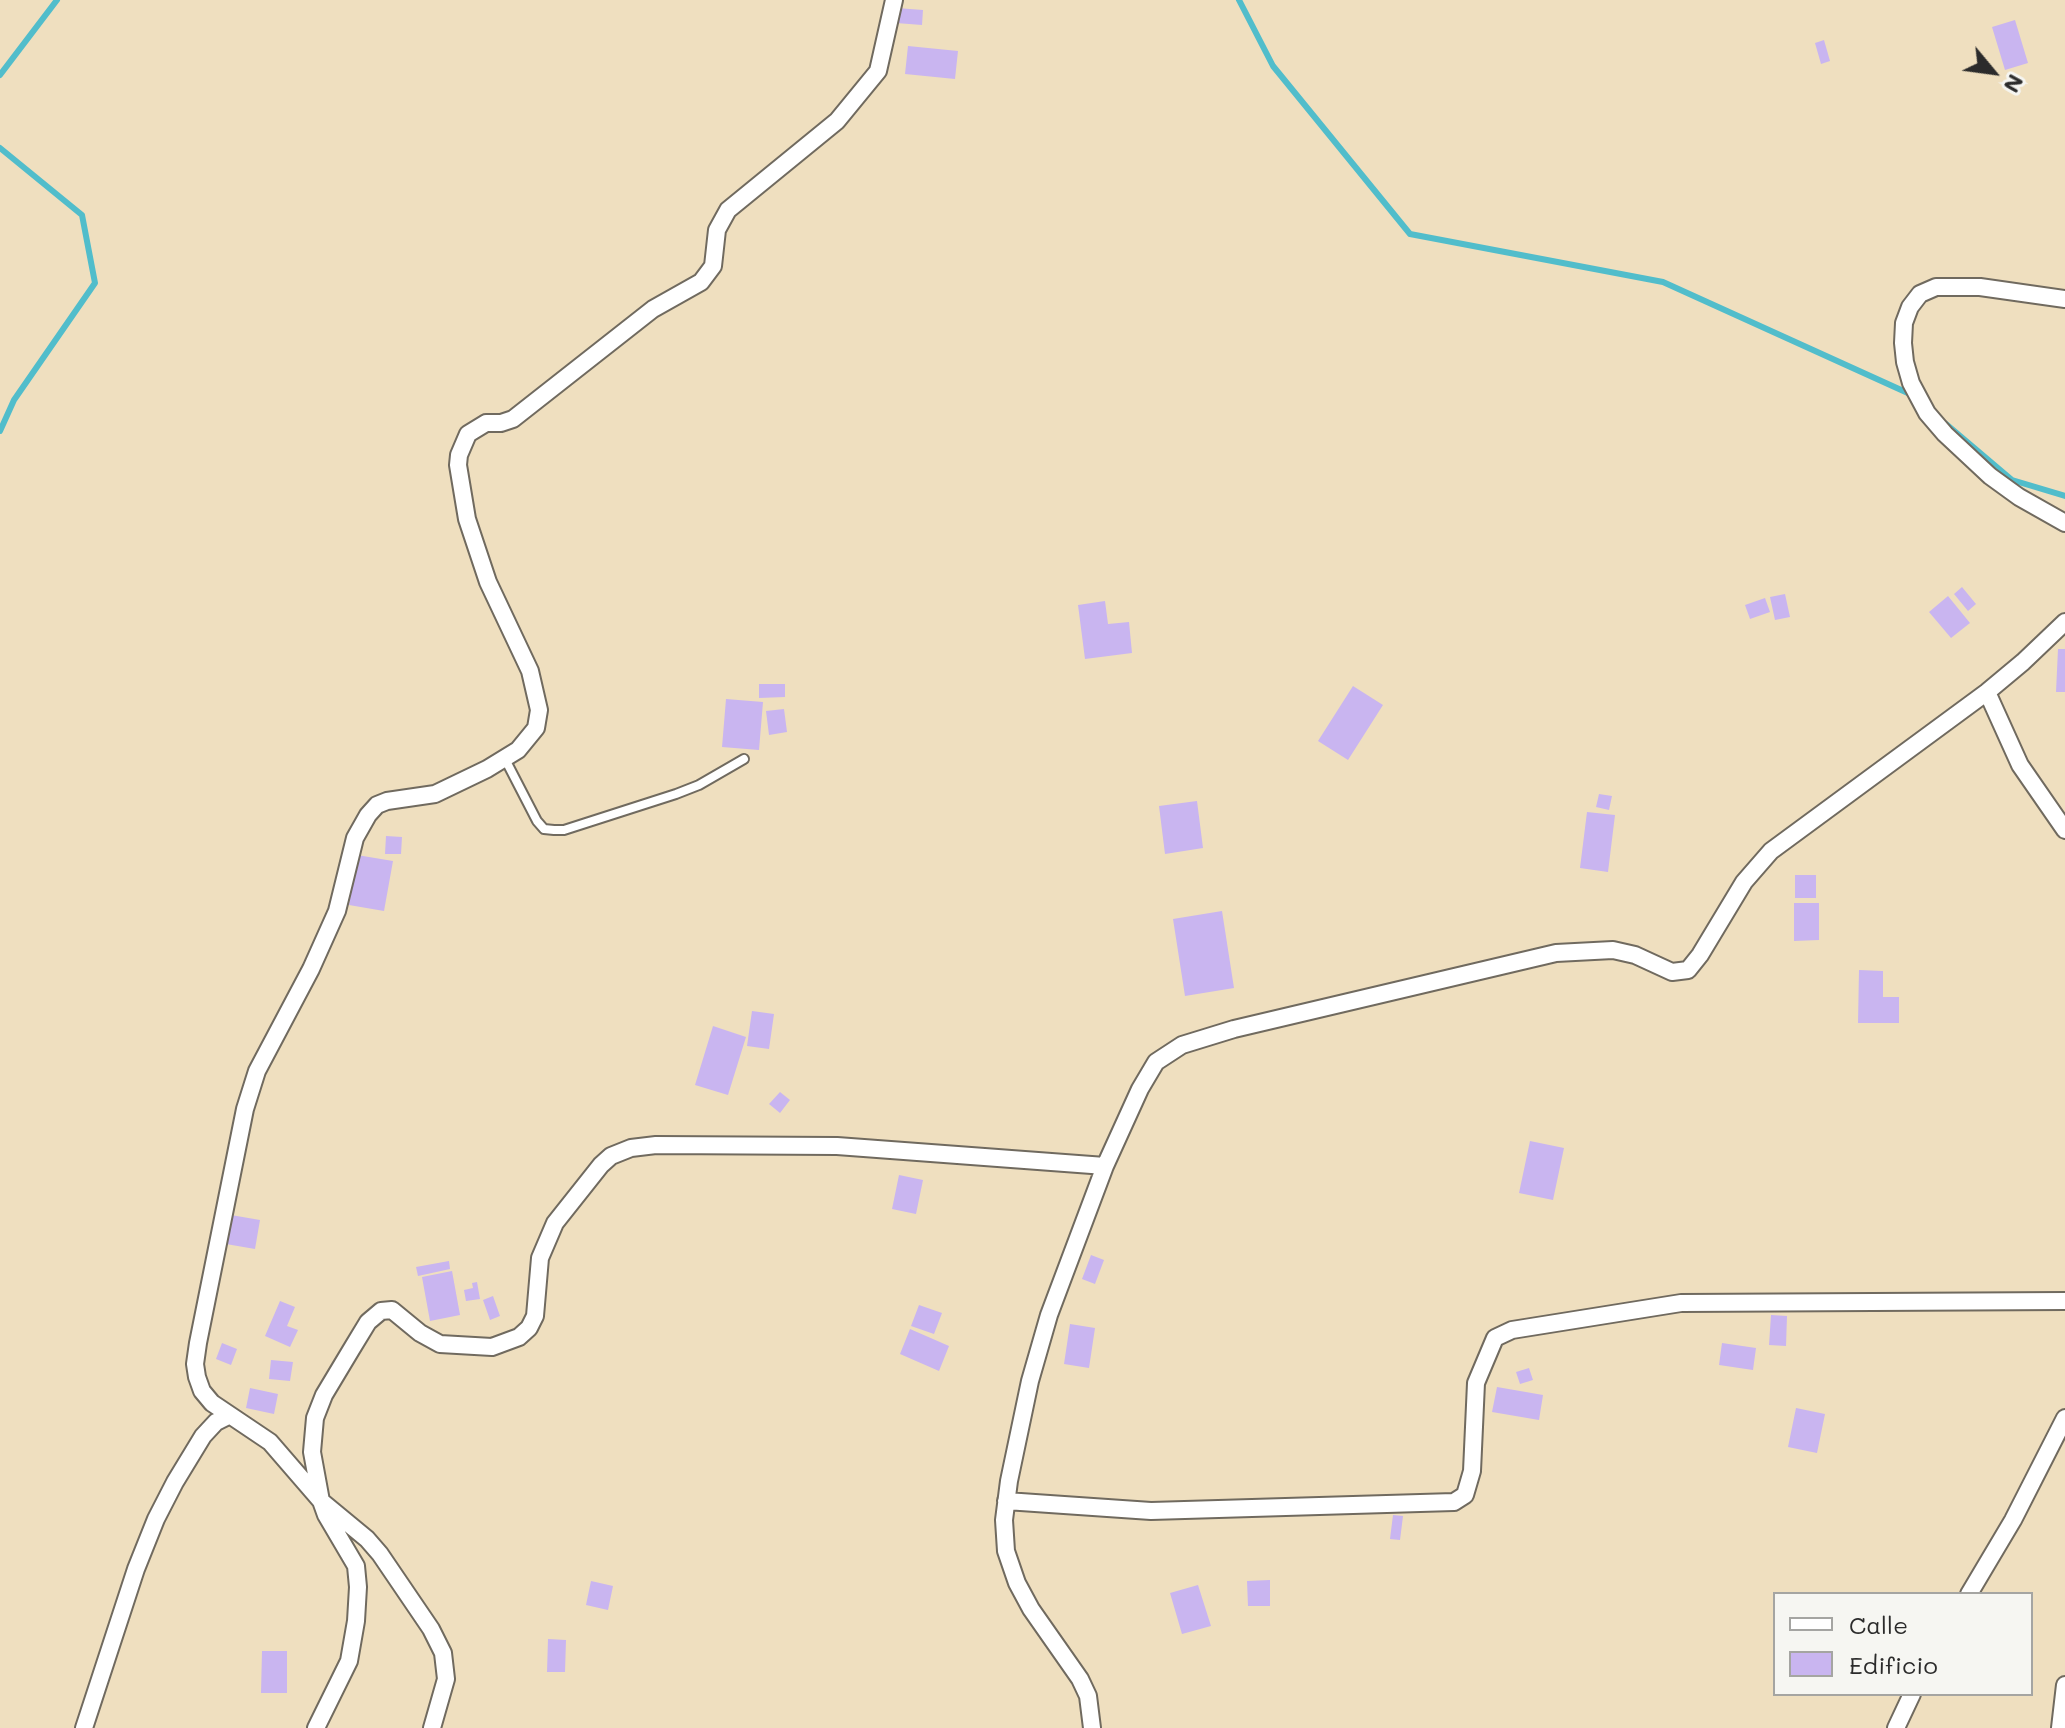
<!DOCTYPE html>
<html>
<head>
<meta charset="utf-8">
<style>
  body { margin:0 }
  #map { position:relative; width:2065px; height:1728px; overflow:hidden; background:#efdfbf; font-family:Mali,sans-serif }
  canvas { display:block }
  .legend { position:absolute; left:1773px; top:1592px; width:260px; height:104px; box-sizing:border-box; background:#f6f6f2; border:2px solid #a5a5a2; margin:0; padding:10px 14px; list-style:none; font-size:24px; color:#2b2b2b }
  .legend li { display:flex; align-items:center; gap:16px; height:40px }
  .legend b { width:40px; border:2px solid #a5a5a2 }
  .north { position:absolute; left:1953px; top:32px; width:80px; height:80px; -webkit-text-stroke:6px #f6f6f2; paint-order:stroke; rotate:119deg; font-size:22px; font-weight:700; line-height:32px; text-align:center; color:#2b2b2b }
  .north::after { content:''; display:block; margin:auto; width:28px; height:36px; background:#2b2b2b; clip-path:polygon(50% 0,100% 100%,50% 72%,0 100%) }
</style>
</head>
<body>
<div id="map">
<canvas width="2065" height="1728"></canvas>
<ul class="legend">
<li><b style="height:10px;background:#fff"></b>Calle</li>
<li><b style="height:22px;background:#c9b5f0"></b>Edificio</li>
</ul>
<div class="north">N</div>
</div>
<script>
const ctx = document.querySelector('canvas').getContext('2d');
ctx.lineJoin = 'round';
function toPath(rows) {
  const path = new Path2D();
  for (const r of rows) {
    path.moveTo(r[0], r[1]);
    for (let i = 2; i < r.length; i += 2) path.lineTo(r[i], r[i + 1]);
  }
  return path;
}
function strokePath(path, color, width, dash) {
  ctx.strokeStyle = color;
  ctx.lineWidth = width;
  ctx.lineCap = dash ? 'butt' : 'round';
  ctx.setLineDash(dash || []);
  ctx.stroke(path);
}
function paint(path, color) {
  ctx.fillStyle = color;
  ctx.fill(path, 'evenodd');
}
const stream = toPath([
  [1239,0,1273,66,1410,234,1663,282,1910,394],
  [0,75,57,0],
  [0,148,82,215,95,283,14,400,0,431],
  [1946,424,2012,480,2065,496]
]);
const building = toPath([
  [897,8,923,10,922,25,896,23],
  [2015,20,2028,63,2005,70,1992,27],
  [1824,40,1830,61,1821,64,1815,43],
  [908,46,958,51,955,79,905,74],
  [1962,587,1976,604,1968,611,1954,594],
  [1785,594,1790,617,1775,620,1770,597],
  [1948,596,1970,623,1951,638,1929,612],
  [1765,598,1770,612,1750,619,1745,605],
  [1105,601,1108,624,1129,622,1132,653,1085,659,1078,605],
  [2058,649,2065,649,2065,692,2056,692],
  [759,684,785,684,785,697,759,698],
  [1353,686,1383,705,1348,760,1318,741],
  [726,699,763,702,759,750,722,747],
  [784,709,787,732,769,735,766,711],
  [1599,794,1612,796,1609,810,1596,807],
  [1197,801,1203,848,1165,854,1159,806],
  [1587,812,1615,815,1608,872,1580,868],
  [386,836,402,837,401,854,385,854],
  [357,855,393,861,384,911,349,905],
  [1795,875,1816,875,1816,898,1795,898],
  [1794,903,1819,903,1819,940,1794,941],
  [1222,911,1234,988,1185,996,1173,919],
  [1859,970,1883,971,1883,997,1899,997,1899,1023,1858,1023],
  [752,1011,774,1014,769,1049,747,1046],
  [713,1026,746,1037,728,1095,695,1085],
  [780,1092,790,1100,780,1113,769,1104],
  [1530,1141,1564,1148,1553,1200,1519,1193],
  [899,1175,923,1180,916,1214,892,1209],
  [231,1215,260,1220,255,1249,226,1244],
  [1091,1255,1104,1260,1095,1284,1082,1279],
  [449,1261,450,1269,418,1276,416,1267],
  [452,1271,460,1315,430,1321,422,1277],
  [477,1282,480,1299,466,1301,464,1290,473,1288,472,1283],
  [493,1296,500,1316,490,1320,483,1300],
  [280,1301,295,1307,287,1326,298,1330,290,1347,265,1336],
  [919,1305,942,1313,934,1334,911,1326],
  [1771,1315,1787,1316,1786,1346,1769,1345],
  [1070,1324,1095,1328,1089,1368,1064,1364],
  [910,1329,949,1346,939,1371,900,1354],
  [222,1343,237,1349,231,1365,216,1359],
  [1722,1343,1756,1348,1753,1370,1719,1365],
  [271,1360,293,1362,290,1381,269,1379],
  [1529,1368,1533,1380,1520,1384,1516,1372],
  [1497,1387,1543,1395,1539,1420,1492,1412],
  [250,1388,278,1394,274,1414,246,1408],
  [1796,1408,1825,1414,1817,1453,1788,1447],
  [1393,1515,1403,1516,1400,1540,1390,1539],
  [1270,1580,1270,1606,1248,1606,1247,1581],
  [591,1581,613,1586,608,1610,586,1605],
  [1198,1585,1211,1626,1182,1634,1170,1593],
  [548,1639,566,1640,565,1672,547,1672],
  [262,1651,287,1651,287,1693,261,1693]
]);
const service = toPath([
  [505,759,537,821,544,829,554,830,564,830,676,794,699,785,744,759]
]);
const minor = toPath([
  [2065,299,1980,287,1936,287,1920,294,1910,307,1904,323,1903,343,1905,362,1911,383,1927,413,1945,434,1990,476,2019,497,2065,523],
  [1987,692,2020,765,2065,830],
  [1006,1501,1151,1511,1454,1502,1465,1495,1472,1471,1476,1383,1495,1338,1512,1330,1681,1303,2065,1301],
  [1969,1594,2013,1520,2065,1418],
  [84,1728,136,1569,156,1519,175,1482,203,1436,216,1422,228,1416],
  [316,1728,349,1661,356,1621,358,1587,356,1566,326,1515,321,1501,312,1452,315,1418,324,1395,351,1350,368,1322,381,1311,392,1310,420,1333,440,1344,492,1347,519,1337,529,1328,535,1316,540,1258,555,1223,601,1165,611,1156,631,1148,656,1145,837,1146,1105,1166],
  [432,1728,446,1679,443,1653,431,1629,380,1554,367,1539,321,1501,270,1442,212,1403,202,1391,197,1377,195,1364,198,1343,245,1109,257,1071,311,969,337,911,355,838,368,815,377,805,387,801,435,794,487,769,518,750,536,728,539,710,530,671,488,582,467,519,458,465,459,455,468,434,486,423,501,423,513,419,653,309,701,282,713,266,717,230,728,210,837,121,878,71,894,0],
  [1092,1728,1088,1696,1080,1679,1031,1609,1017,1583,1006,1551,1004,1520,1009,1481,1030,1381,1049,1315,1105,1166,1140,1089,1156,1062,1182,1045,1234,1029,1556,953,1613,950,1635,955,1672,972,1688,970,1700,955,1744,882,1771,851,1987,692,2023,662,2065,622],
  [1896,1728,1912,1694],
  [2060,1728,2065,1685]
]);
strokePath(stream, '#51bdcb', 6);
paint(building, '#c9b5f0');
strokePath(service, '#706a5f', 12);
strokePath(minor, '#706a5f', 20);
strokePath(service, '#fff', 8);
strokePath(minor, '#fff', 16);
</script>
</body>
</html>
